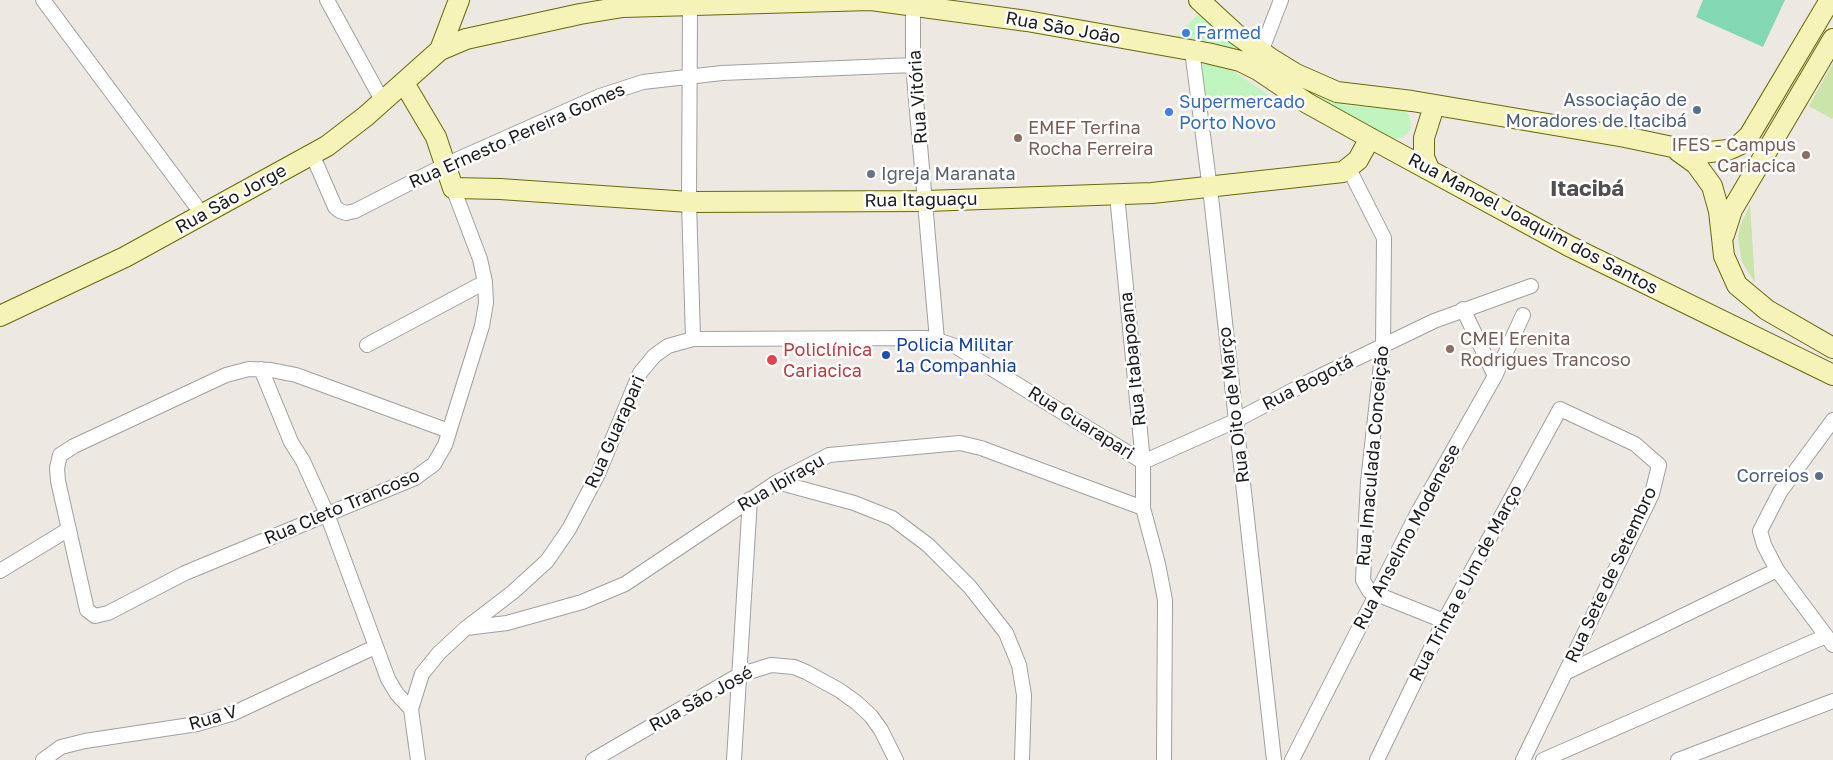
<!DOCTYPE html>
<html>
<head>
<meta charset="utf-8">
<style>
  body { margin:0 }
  canvas { display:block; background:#ede8e2 }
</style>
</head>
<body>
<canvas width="1833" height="760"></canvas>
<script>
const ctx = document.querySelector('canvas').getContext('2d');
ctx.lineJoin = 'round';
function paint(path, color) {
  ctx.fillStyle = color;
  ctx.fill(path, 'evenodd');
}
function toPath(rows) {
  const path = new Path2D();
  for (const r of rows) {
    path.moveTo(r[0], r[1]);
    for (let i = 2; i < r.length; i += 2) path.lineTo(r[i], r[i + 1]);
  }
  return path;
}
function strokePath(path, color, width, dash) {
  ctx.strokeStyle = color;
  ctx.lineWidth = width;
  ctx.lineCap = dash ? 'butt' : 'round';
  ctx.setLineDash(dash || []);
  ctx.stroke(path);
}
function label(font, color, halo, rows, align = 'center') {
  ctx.font = font + ' "Golos Text",sans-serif';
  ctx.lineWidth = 5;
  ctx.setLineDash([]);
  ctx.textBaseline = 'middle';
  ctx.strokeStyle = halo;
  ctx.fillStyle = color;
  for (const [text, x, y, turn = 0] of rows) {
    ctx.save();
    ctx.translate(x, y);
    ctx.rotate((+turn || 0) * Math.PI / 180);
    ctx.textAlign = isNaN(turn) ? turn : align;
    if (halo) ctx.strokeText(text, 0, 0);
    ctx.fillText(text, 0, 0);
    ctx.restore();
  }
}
const grass = toPath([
  [1833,63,1833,117,1832,119,1809,106],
  [1750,205,1755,283,1742,262,1738,239,1740,226]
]);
const park = toPath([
  [1201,11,1287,78,1320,97,1347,106,1402,109,1410,116,1411,127,1409,132,1401,138,1392,139,1174,39],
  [1216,60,1281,103,1206,110,1202,66,1204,62]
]);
const pitch = toPath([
  [1703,0,1785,0,1763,47,1696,17]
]);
const street = toPath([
  [43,0,202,214],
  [327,0,383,102],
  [913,0,913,65,937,340],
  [690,7,689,202,693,339],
  [1192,50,1211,197,1274,760],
  [1261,52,1281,0],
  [312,154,335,207,340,211,346,213,355,211,445,165,600,96,643,82,722,73,913,65],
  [1349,169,1384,238,1383,346,1368,482,1363,580,1369,591,1444,621],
  [1117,195,1143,462,1143,508,1158,564,1165,600,1164,760],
  [1463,309,1495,376],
  [367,345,485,282],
  [261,369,291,442,303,461,327,514,388,679,397,694,411,709],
  [1833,420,1780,492,1760,531,1764,545,1777,570,1833,645],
  [449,431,296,375,271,370,249,369,226,375,74,446,60,455,57,468,58,481,87,610,95,616,108,613,185,573,415,478,434,464,445,445,482,326,486,303,485,282,480,259,453,188],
  [777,482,854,503,892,518,928,545,970,587,1006,633,1019,665,1024,695,1022,760],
  [0,571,69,529],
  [466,628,507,623,582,602,625,584,777,482,829,455,960,443,981,448,1143,508],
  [1565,673,1777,570],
  [43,760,61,747,85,741,197,724,234,713,375,647],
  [418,760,411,709,422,674,439,653,466,628,513,592,547,561,569,529,598,474,640,373,654,356,668,346,693,339,925,338,937,340,955,346,1143,462,1235,421,1312,380,1434,321,1531,286],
  [593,760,739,675,771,665,794,667,806,672,839,690,857,703,871,716,881,730,896,760],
  [734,760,750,499],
  [1292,760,1417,514,1495,376,1523,315],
  [1377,760,1444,621,1560,409,1635,444,1659,465,1652,494,1523,760],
  [1543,760,1826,636],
  [1678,760,1833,701]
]);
const secondary = toPath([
  [1199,0,1236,34,1270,58,1296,74,1337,92,1412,101,1625,137,1701,153,1728,150,1739,145,1749,136,1830,0],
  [440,50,459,0],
  [404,83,436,137,453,188,500,189,689,202,926,201,1152,193,1343,172,1358,160,1370,138],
  [1678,151,1696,164,1712,186,1719,211,1724,256,1737,285,1767,310,1833,348],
  [1429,169,1424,157,1424,138,1434,106],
  [1724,235,1732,210,1833,39],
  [0,316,125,257,327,146,366,116,440,50,466,39,580,14,623,7,871,0,1027,21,1207,53,1240,61,1258,70,1307,103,1370,138,1569,246,1833,375]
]);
const markers = [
  [1186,33,5,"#3f7fe0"],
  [1697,110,5,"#5c6f8a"],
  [1169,112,5,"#3f7fe0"],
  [1018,138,5,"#8d6e63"],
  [1806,155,5,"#8d6e63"],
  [871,174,5,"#6b7280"],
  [1450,349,5,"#8d6e63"],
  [886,355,5,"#1a4fb4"],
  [772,360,6,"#e0444e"],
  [1819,476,5,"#5c6f8a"]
];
const streetNames = [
  ["Rua São João",1063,28,10],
  ["Rua Vitória",918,97,-94],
  ["Rua Ernesto Pereira Gomes",517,136,-24],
  ["Rua São Jorge",231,199,-29],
  ["Rua Itaguaçu",921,200,-1],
  ["Rua Manoel Joaquim dos Santos",1533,224,28],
  ["Rua Itabapoana",1133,359,-96],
  ["Rua Bogotá",1308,383,-27],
  ["Rua Oito de Março",1234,405,-97],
  ["Rua Guarapari",1081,423,32],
  ["Rua Guarapari",615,432,-66],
  ["Rua Imaculada Conceição",1373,456,-85],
  ["Rua Ibiraçu",781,483,-30],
  ["Rua Cleto Trancoso",342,507,-23],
  ["Rua Anselmo Modenese",1407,537,-62],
  ["Rua Sete de Setembro",1611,575,-65],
  ["Rua Trinta e Um de Março",1466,583,-62],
  ["Rua São José",701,699,-29],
  ["Rua V",213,718,-16]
];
const shopNames = [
  ["Farmed",1196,33],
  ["Supermercado",1179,102],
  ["Porto Novo",1179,123]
];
const serviceNames = [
  ["Associação de",1687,100],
  ["Moradores de Itacibá",1687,121],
  ["Correios",1809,476]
];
const educationNames = [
  ["EMEF Terfina",1028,128],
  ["Rocha Ferreira",1028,149],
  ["IFES - Campus",1796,145,"right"],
  ["Cariacica",1796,166,"right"],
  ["CMEI Erenita",1460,339],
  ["Rodrigues Trancoso",1460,360]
];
const worshipNames = [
  ["Igreja Maranata",881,174]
];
const transitNames = [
  ["Policia Militar",896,345],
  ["1ª Companhia",896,366]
];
const healthNames = [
  ["Policlínica",783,350],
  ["Cariacica",783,371]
];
const districtNames = [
  ["Itacibá",1587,189]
];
paint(grass, '#cbe4aa');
paint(park, '#c0f5c0');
paint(pitch, '#84d8b1');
strokePath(street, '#a0a0a0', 16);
strokePath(secondary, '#686a0b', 22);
strokePath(street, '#fff', 14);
strokePath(secondary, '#f5f3b8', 20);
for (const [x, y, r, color] of markers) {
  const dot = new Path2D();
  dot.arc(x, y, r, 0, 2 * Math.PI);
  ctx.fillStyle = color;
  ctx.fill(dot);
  strokePath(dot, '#fff', 2);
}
label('18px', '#1c1c1c', '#fff', streetNames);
label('18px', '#366cbe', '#fff', shopNames, 'left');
label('18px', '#4e5e75', '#fff', serviceNames, 'right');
label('18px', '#785e54', '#fff', educationNames, 'left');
label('18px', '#5b616d', '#fff', worshipNames, 'left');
label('18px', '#164399', '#fff', transitNames, 'left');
label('18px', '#be3a42', '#fff', healthNames, 'left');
label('bold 22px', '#4f4f4f', '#fff', districtNames);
</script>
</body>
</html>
